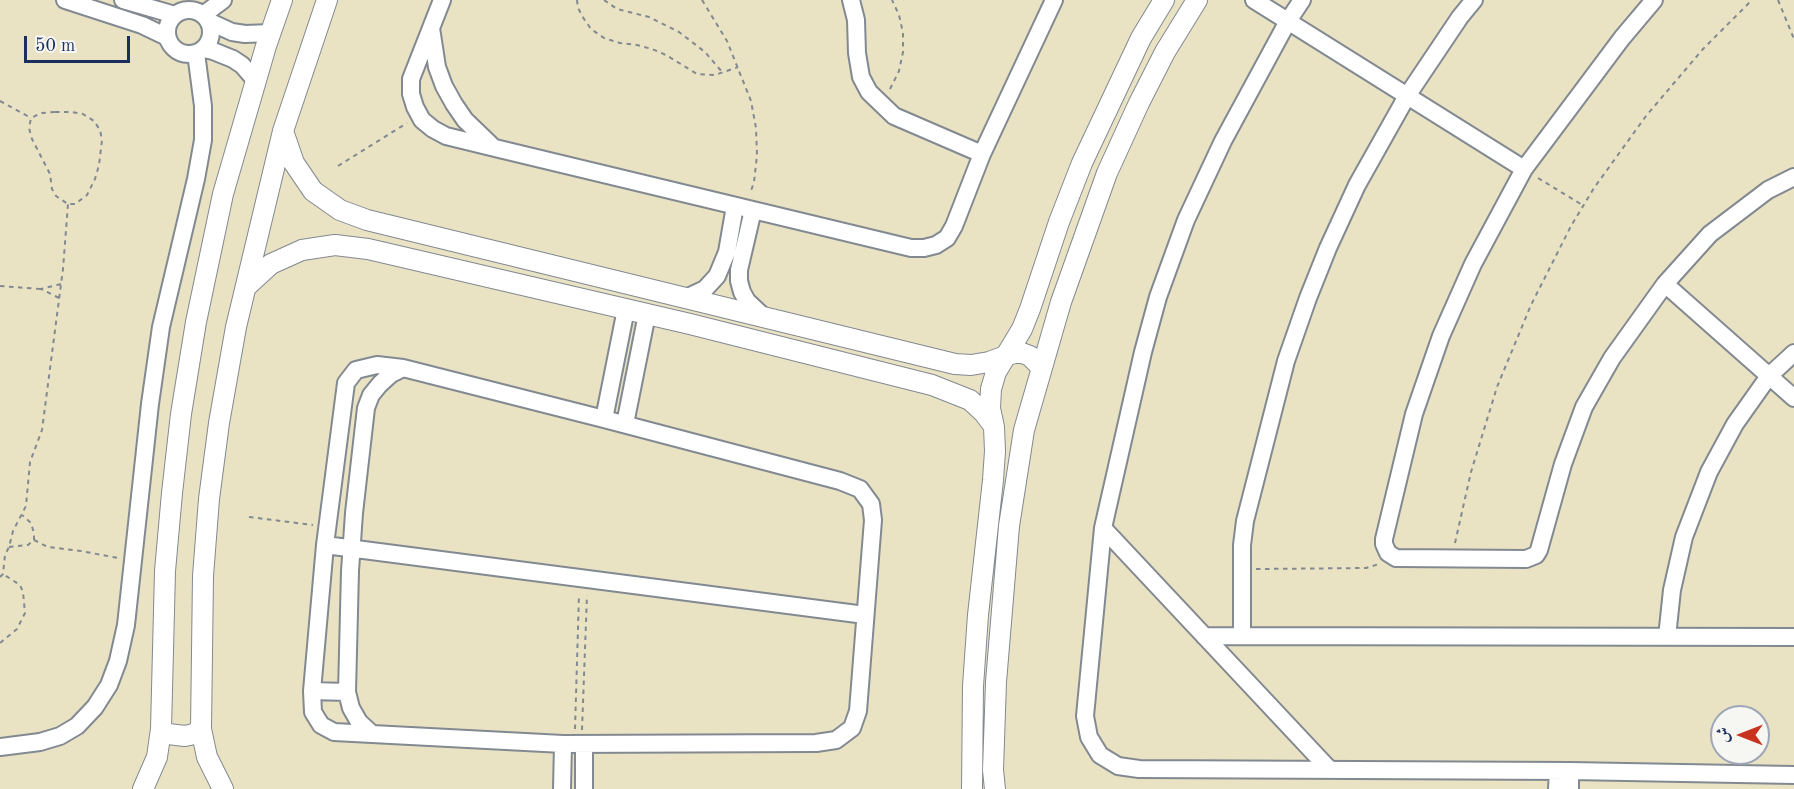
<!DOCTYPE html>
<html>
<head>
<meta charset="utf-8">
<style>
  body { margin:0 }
  #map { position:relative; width:1794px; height:789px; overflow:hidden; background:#e9e3c4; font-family:"Old Standard TT",Amiri,serif }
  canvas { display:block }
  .north { position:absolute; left:1710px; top:705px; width:60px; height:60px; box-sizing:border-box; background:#f6f6f2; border:2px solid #9ea6b7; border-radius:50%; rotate:270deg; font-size:16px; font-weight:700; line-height:24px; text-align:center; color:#1b2f5e }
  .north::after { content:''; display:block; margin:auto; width:21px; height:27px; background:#c8321e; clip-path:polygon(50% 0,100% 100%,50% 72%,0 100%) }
  .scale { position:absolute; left:24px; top:36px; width:106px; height:27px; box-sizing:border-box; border:3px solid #1b2f5e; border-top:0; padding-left:8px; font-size:18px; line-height:21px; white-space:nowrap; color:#1b2f5e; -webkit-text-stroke:4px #f6f6f2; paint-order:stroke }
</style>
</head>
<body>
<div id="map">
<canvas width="1794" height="789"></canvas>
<div class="north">ش</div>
<div class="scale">50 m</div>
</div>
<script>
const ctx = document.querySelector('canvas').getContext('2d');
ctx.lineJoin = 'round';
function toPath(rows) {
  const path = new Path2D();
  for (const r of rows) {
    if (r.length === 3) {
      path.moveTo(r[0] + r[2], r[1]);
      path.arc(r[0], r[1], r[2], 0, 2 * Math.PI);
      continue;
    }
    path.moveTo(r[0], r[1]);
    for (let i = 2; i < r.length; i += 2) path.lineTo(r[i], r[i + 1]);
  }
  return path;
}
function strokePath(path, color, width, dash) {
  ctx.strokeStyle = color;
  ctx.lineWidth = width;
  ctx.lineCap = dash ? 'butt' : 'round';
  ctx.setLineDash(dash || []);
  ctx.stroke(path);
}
const path = toPath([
  [577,0,578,8,584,19,591,29,604,38,620,43,637,45,652,49,666,55,697,74,715,75,738,67],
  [604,0,617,9,649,17,679,32,705,52,723,73],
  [702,0,727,41,751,101,756,128,757,155,754,182,750,194],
  [1778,0,1794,39],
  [890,89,899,71,903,52,903,33,899,15,892,0],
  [0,101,31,118],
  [55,112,72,112,83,114,94,121,100,130,102,140,99,165,95,179,87,195,75,204,68,204,56,196,52,189,50,174,32,139,29,128,31,118,41,113,55,112],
  [338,166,407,123],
  [1538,178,1584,206],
  [0,286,41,289],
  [59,298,41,289,61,284],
  [249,517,313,525],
  [34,540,48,547,81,551,118,558],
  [1455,543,1471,472,1497,387,1531,305,1571,226,1594,188,1646,116,1703,49,1752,0],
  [9,547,28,545,34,540,34,533,31,523,22,515],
  [1256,569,1366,568,1379,564],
  [0,577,3,574,5,555,9,547,13,531,26,506,30,462,42,430,63,269,68,204],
  [0,643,17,629,25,613,23,592,20,585,3,574],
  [575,729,579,594],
  [582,730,587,595]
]);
const minor = toPath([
  [65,0,142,25,167,37],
  [123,0,175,15],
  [442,0,411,79,411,94,415,107,422,120,433,129,446,136,495,148,911,248,924,248,936,245,947,238,954,226,982,154,1054,0],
  [851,0,856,20,857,53,861,77,869,92,894,116,982,154],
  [1254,0,1524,169],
  [1302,0,1288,21,1223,141,1186,220,1158,297,1143,352,1103,528,1085,716,1089,737,1100,755,1118,766,1139,769,1570,771,1794,775],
  [1654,0,1622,38,1524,169,1473,264,1441,336,1414,414,1384,539,1384,544,1388,553,1396,558,1526,559,1536,555,1539,550,1563,464,1584,407,1612,358,1665,284,1710,234,1768,190,1794,177],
  [189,32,22],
  [203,15,223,0],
  [208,21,232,32,245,34,271,33],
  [431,28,437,67,444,86,454,104,465,120,492,146],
  [203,49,213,51,233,59,242,65,256,81],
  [753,210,739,270,739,281,742,292,747,301,763,316],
  [1665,284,1794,398],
  [688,297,705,289,717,276,727,252,735,206],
  [377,365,403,368,604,419,840,481,860,489,871,504,873,520,858,711,852,728,836,740,816,743,563,744,334,732,321,725,313,712,312,691,325,545,346,383,356,370,377,365],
  [604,419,626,309],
  [625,424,647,314],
  [1103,528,1330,770],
  [325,545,865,615],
  [1204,636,1794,637],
  [1242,636,1242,545,1245,521,1286,361,1308,298,1328,248,1357,185,1407,96,1460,17,1474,0],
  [1667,637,1672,590,1684,537,1709,472,1735,424,1769,376,1794,353],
  [312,691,347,692],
  [371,733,359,722,351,708,347,692,350,571,354,513,366,408,371,395,380,384,391,374,403,368],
  [0,747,40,742,60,736,77,726,95,707,109,685,118,661,126,625,150,404,161,327,196,179,203,140,203,106,196,53],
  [562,789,563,744],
  [584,789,584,744],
  [1557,789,1558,771],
  [1570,789,1570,771]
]);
const tertiary = toPath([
  [283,131,294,163,313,191,340,210,367,220,955,364,971,365,989,362,1014,353,1022,353,1030,356,1041,367],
  [246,287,271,264,302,250,335,245,368,249,690,324,932,385,970,400,984,413,993,425],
  [161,729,168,734,185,736,194,734,201,729],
  [143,789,157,757,161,729,165,571,172,493,181,414,196,322,223,194,266,46,282,0],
  [223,789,207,757,201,729,203,576,209,499,219,423,236,327,283,131,327,0],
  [972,789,973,686,978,615,993,480,995,451,994,427,990,408,991,389,996,372,1022,329,1030,309,1059,222,1082,163,1141,38,1164,0],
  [995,789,993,770,996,682,1009,526,1024,430,1061,302,1107,173,1139,103,1165,52,1197,0]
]);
strokePath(minor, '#828991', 20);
strokePath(tertiary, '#828991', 22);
strokePath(path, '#828991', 2, [4.5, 4.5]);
strokePath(minor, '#fff', 16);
strokePath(tertiary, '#fff', 20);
</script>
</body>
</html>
